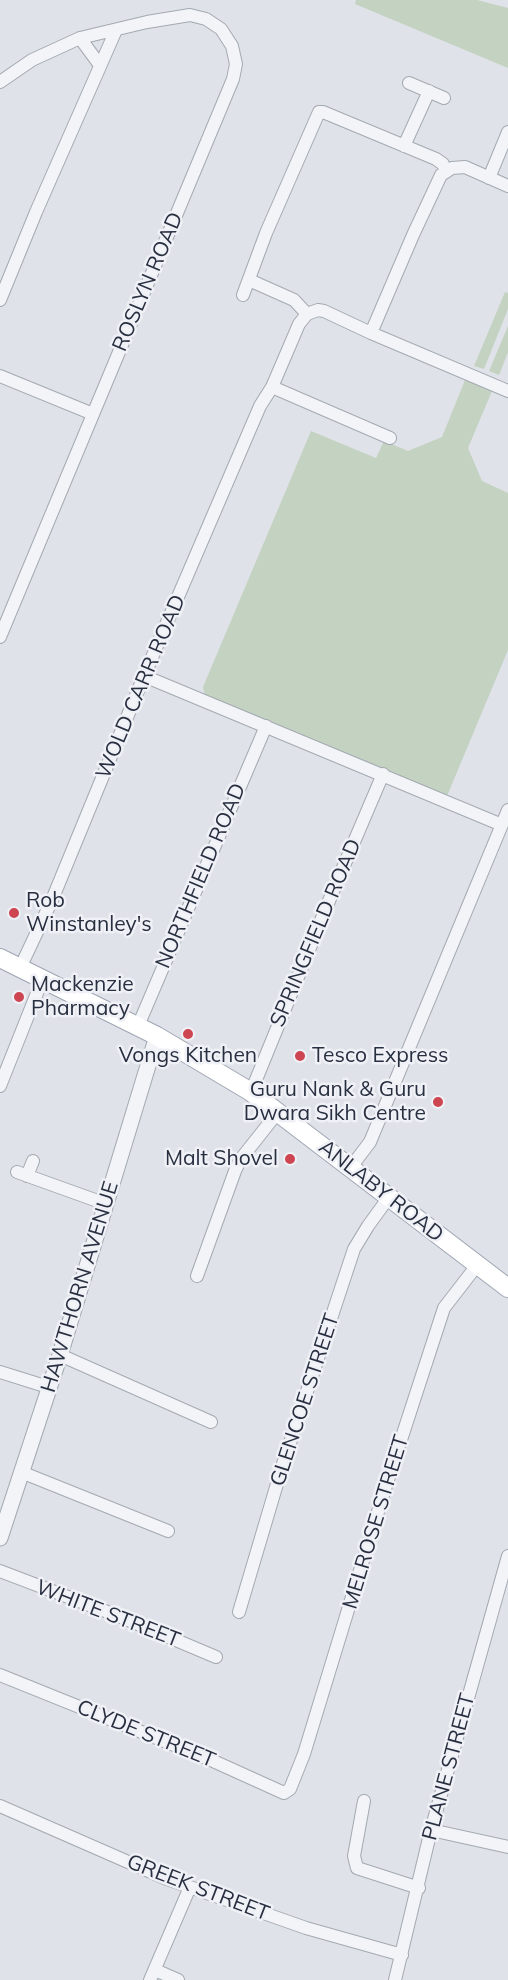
<!DOCTYPE html>
<html>
<head>
<meta charset="utf-8">
<style>
  body { margin:0 }
  canvas { display:block; background:#dfe2e8 }
</style>
</head>
<body>
<canvas width="508" height="1980"></canvas>
<script>
const ctx = document.querySelector('canvas').getContext('2d');
ctx.lineJoin = 'round';
function paint(path, color) {
  ctx.fillStyle = color;
  ctx.fill(path, 'evenodd');
}
function toPath(rows) {
  const path = new Path2D();
  for (const r of rows) {
    path.moveTo(r[0], r[1]);
    for (let i = 2; i < r.length; i += 2) path.lineTo(r[i], r[i + 1]);
  }
  return path;
}
function strokePath(path, color, width, dash) {
  ctx.strokeStyle = color;
  ctx.lineWidth = width;
  ctx.lineCap = dash ? 'butt' : 'round';
  ctx.setLineDash(dash || []);
  ctx.stroke(path);
}
function label(font, color, halo, rows, align = 'center') {
  ctx.font = font + ' Mulish,sans-serif';
  ctx.lineWidth = 5;
  ctx.setLineDash([]);
  ctx.textBaseline = 'middle';
  ctx.strokeStyle = halo;
  ctx.fillStyle = color;
  for (const [text, x, y, turn = 0] of rows) {
    ctx.save();
    ctx.translate(x, y);
    ctx.rotate((+turn || 0) * Math.PI / 180);
    ctx.textAlign = isNaN(turn) ? turn : align;
    if (halo) ctx.strokeText(text, 0, 0);
    ctx.fillText(text, 0, 0);
    ctx.restore();
  }
}
const green = toPath([
  [356,0,477,0,508,8,508,68,355,4],
  [505,292,508,293,508,309,484,369,474,366],
  [508,326,508,352,499,375,489,371],
  [465,380,492,391,468,448,482,481,508,493,508,650,447,796,205,696,203,687,311,431,376,458,384,441,408,451,442,437]
]);
const minor = toPath([
  [80,38,99,64],
  [0,82,32,60,80,38,147,22,190,15,206,19,221,29,232,46,236,64,233,79,0,637],
  [409,83,444,98],
  [404,146,429,91],
  [489,178,508,132],
  [249,280,294,300,307,314],
  [243,295,266,233,319,112,323,112,436,159,443,164,446,172],
  [0,300,36,212,116,30],
  [371,333,508,391],
  [0,376,93,414],
  [272,387,390,438],
  [144,676,502,825],
  [20,968,52,900,144,676,260,406,272,387,299,324,307,314,318,310,324,311,371,333,413,235,441,175,452,168,465,167,508,186],
  [138,1026,266,726],
  [0,1086,43,978],
  [251,1092,331,896,383,774],
  [351,1167,370,1142,508,810],
  [17,1172,106,1204],
  [27,1176,33,1161],
  [197,1276,235,1171,240,1160,278,1112],
  [60,1355,211,1422],
  [0,1372,48,1387],
  [21,1472,168,1531],
  [0,1571,126,1619,216,1657],
  [239,1612,282,1467,354,1249,368,1226,389,1197],
  [0,1675,211,1760,284,1793,290,1789,304,1754,384,1492,444,1308,478,1264],
  [364,1801,354,1856,357,1868,419,1888],
  [0,1806,167,1879,306,1928,402,1955],
  [431,1830,508,1847],
  [155,1970,178,1980],
  [150,1980,190,1887],
  [395,1980,431,1830,508,1556]
]);
const tertiary = toPath([
  [0,1538,60,1355,157,1036]
]);
const primary = toPath([
  [0,958,157,1036,251,1092,508,1288]
]);
const markers = [
  [14,913,6,"#cd4551"],
  [19,997,6,"#cd4551"],
  [188,1034,6,"#cd4551"],
  [300,1056,6,"#cd4551"],
  [438,1102,6,"#cd4551"],
  [290,1159,6,"#cd4551"]
];
const streetNames = [
  ["ROSLYN ROAD",148,282,-67],
  ["WOLD CARR ROAD",141,687,-67],
  ["NORTHFIELD ROAD",201,876,-67],
  ["SPRINGFIELD ROAD",316,933,-67],
  ["ANLABY ROAD",381,1191,38],
  ["HAWTHORN AVENUE",80,1287,-73],
  ["GLENCOE STREET",305,1400,-72],
  ["MELROSE STREET",376,1522,-73],
  ["WHITE STREET",108,1614,21],
  ["CLYDE STREET",146,1734,22],
  ["PLANE STREET",449,1767,-75],
  ["GREEK STREET",198,1888,21]
];
const poiNames = [
  ["Rob",26,901],
  ["Winstanley's",26,925],
  ["Mackenzie",31,985],
  ["Pharmacy",31,1009],
  ["Vongs Kitchen",188,1056,"center"],
  ["Tesco Express",312,1056],
  ["Guru Nank & Guru",426,1090,"right"],
  ["Dwara Sikh Centre",426,1114,"right"],
  ["Malt Shovel",278,1159,"right"]
];
paint(green, '#c4d2c1');
strokePath(minor, '#a4a9b2', 14);
strokePath(tertiary, '#a4a9b2', 17);
strokePath(primary, '#9fa6b4', 20);
strokePath(minor, '#f2f4f7', 12);
strokePath(tertiary, '#f2f4f7', 15);
strokePath(primary, '#fff', 18);
for (const [x, y, r, color] of markers) {
  const dot = new Path2D();
  dot.arc(x, y, r, 0, 2 * Math.PI);
  ctx.fillStyle = color;
  ctx.fill(dot);
  strokePath(dot, '#eff1f6', 2);
}
label('21px', '#282f40', '#eff1f6', streetNames);
label('21px', '#282f40', '#eff1f6', poiNames, 'left');
</script>
</body>
</html>
